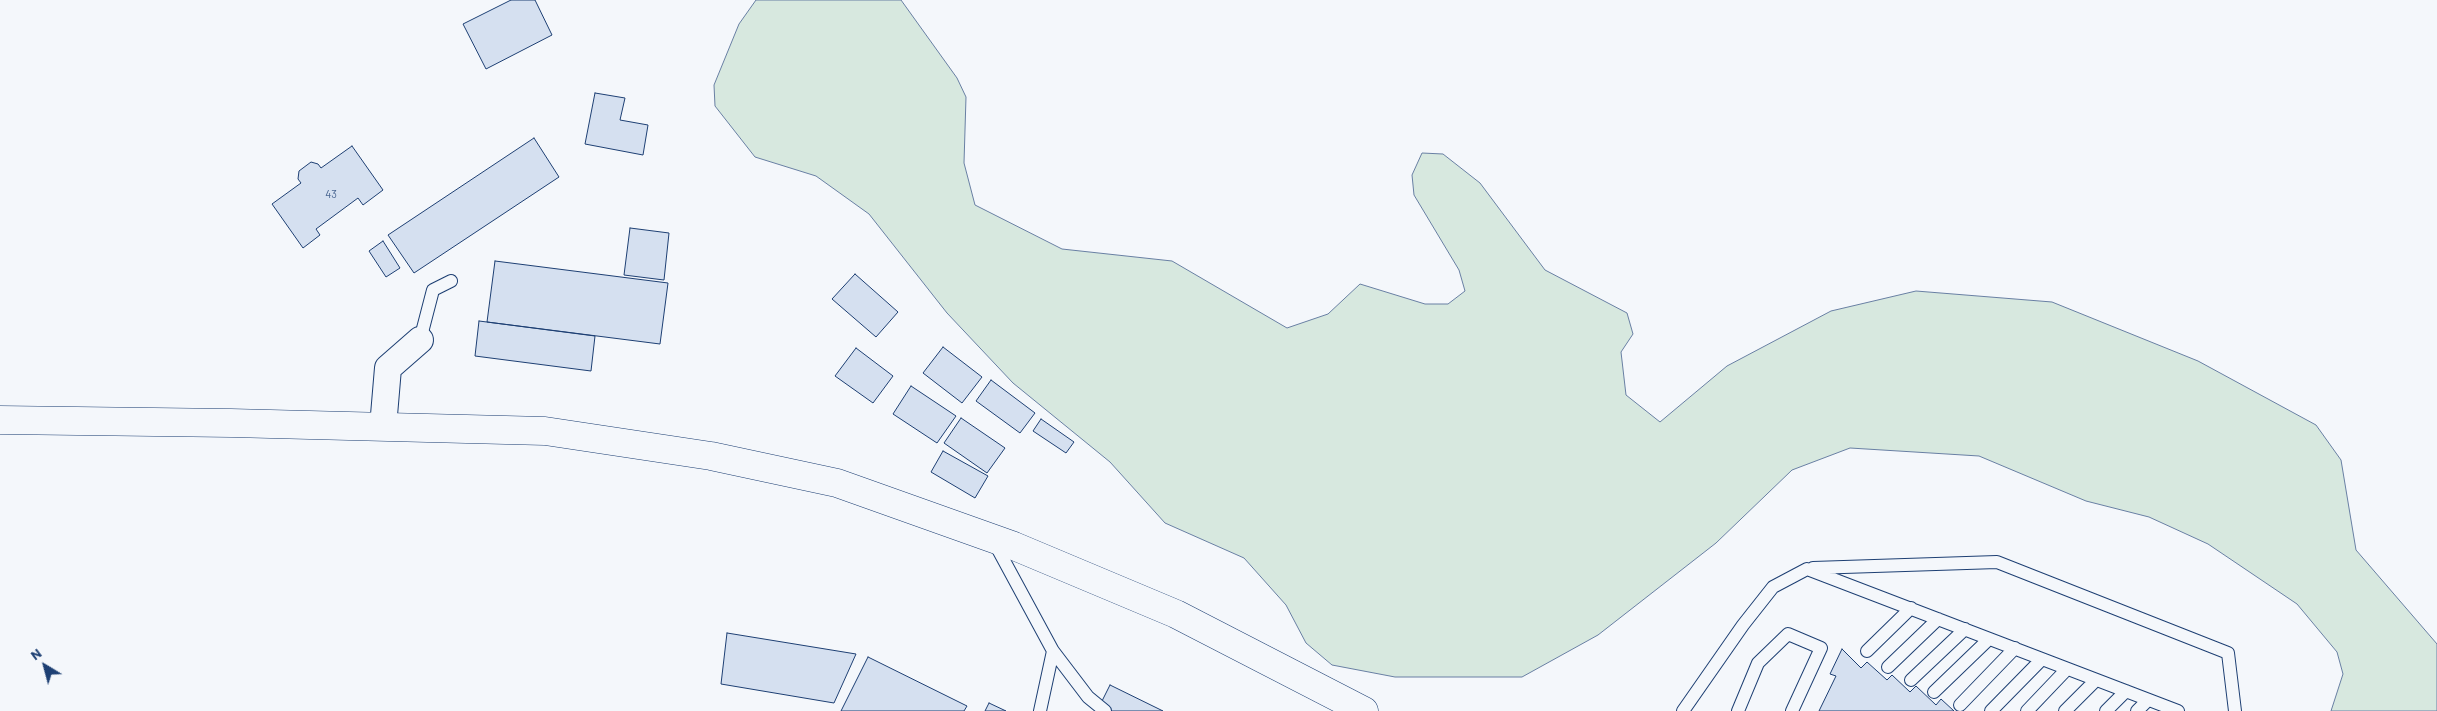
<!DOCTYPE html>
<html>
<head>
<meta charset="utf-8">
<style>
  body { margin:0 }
  #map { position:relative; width:2437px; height:711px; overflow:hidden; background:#f4f7fb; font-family:Barlow,sans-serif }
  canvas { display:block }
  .north { position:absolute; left:20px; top:641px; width:50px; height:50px; -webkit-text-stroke:4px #f4f7fb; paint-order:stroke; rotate:323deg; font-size:14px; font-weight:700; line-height:20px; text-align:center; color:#1d3f73 }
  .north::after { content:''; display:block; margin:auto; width:18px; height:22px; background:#1d3f73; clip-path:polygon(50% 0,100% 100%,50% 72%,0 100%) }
</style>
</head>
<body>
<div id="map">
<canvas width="2437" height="711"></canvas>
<div class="north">N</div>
</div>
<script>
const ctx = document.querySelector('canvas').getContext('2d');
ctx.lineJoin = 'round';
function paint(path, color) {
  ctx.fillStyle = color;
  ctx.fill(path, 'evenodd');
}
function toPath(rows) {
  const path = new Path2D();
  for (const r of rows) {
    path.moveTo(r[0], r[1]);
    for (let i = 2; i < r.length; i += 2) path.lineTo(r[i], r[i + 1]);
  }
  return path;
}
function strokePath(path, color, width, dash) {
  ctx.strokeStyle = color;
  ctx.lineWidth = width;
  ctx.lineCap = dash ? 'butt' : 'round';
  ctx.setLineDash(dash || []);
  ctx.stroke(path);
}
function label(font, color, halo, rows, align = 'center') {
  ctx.font = font + ' Barlow,sans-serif';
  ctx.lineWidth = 4;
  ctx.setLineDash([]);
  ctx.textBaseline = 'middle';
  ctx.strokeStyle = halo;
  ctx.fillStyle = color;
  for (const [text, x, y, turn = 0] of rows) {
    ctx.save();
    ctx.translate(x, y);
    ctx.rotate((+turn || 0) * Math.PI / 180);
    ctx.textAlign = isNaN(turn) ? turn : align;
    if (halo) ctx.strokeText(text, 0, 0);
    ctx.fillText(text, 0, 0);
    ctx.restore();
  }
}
const green = toPath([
  [756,0,901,0,957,78,966,97,964,163,975,205,1062,249,1172,261,1287,328,1328,314,1360,284,1425,304,1448,304,1465,291,1459,270,1414,195,1412,175,1422,153,1443,154,1480,183,1545,270,1627,313,1633,334,1621,352,1626,395,1660,422,1727,366,1831,311,1916,291,2052,302,2198,361,2316,425,2341,460,2356,550,2437,644,2437,711,2331,711,2343,674,2337,652,2297,604,2208,544,2149,517,2086,501,1979,456,1850,448,1792,470,1716,543,1598,635,1522,677,1395,677,1332,665,1306,643,1286,605,1244,558,1165,523,1110,462,1013,383,947,313,869,214,816,176,755,157,715,106,714,85,739,24,756,0]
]);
const building = toPath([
  [511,0,535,0,552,35,486,69,463,24,511,0],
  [595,93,625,98,620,120,648,125,643,155,585,144,595,93],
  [534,138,559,177,414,273,388,235,534,138],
  [352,146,383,190,363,205,358,198,316,229,320,235,303,248,272,204,301,183,298,179,299,171,311,162,318,164,321,168,352,146],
  [630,228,669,233,664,280,624,275,630,228],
  [383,241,400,268,386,277,369,251,383,241],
  [495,261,668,283,660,344,487,322,495,261],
  [855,274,898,312,876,337,832,299,855,274],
  [479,321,595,336,591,371,475,356,479,321],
  [943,347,982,377,962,403,923,373,943,347],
  [856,348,893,376,873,403,835,376,856,348],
  [991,380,1035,413,1020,433,976,401,991,380],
  [911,386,956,416,937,443,893,414,911,386],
  [961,418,1005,448,987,473,944,443,961,418],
  [1041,419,1074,442,1066,453,1033,431,1041,419],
  [943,451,988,476,975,498,931,472,943,451],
  [727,633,856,654,834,703,721,684,727,633],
  [1842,649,1861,668,1867,662,1887,680,1892,675,1910,692,1916,686,1936,705,1941,699,1954,711,1819,711,1836,676,1830,674,1842,649],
  [868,657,967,706,964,711,841,711,868,657],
  [1110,685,1163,711,1097,711,1110,685],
  [989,703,1006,711,985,711,989,703]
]);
const service = toPath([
  [420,340,433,290,451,281],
  [994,542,1053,651,1088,697,1105,711],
  [1813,568,1997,562,2228,653,2235,711],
  [1867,651,1911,608],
  [1888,667,1938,619],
  [1911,680,1965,629],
  [1934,692,1989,639],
  [1960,705,2015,648],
  [1040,711,1053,651],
  [1683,711,1743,625,1773,587,1807,569,2178,711],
  [1738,711,1758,663,1788,634,1821,648,1792,711],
  [1991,711,2042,659],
  [2027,711,2067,669],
  [2065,711,2096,680],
  [2106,711,2126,691],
  [2137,711,2148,700]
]);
const minor = toPath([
  [383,427,388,368,420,340]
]);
const primary = toPath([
  [0,420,231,423,545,431,711,456,837,483,1014,546,1176,614,1364,711]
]);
const numberNames = [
  ["43",331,194]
];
paint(green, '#d7e8df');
strokePath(green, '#687fa3', 1);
paint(building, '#d5e0f0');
strokePath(building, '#1d3f73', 1);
strokePath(service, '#1d3f73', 14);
strokePath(minor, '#1d3f73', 28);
strokePath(primary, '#1d3f73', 29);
strokePath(service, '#f4f7fb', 12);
strokePath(minor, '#f4f7fb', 26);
strokePath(primary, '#f4f7fb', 28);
label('11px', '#4b6792', null, numberNames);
</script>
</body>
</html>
